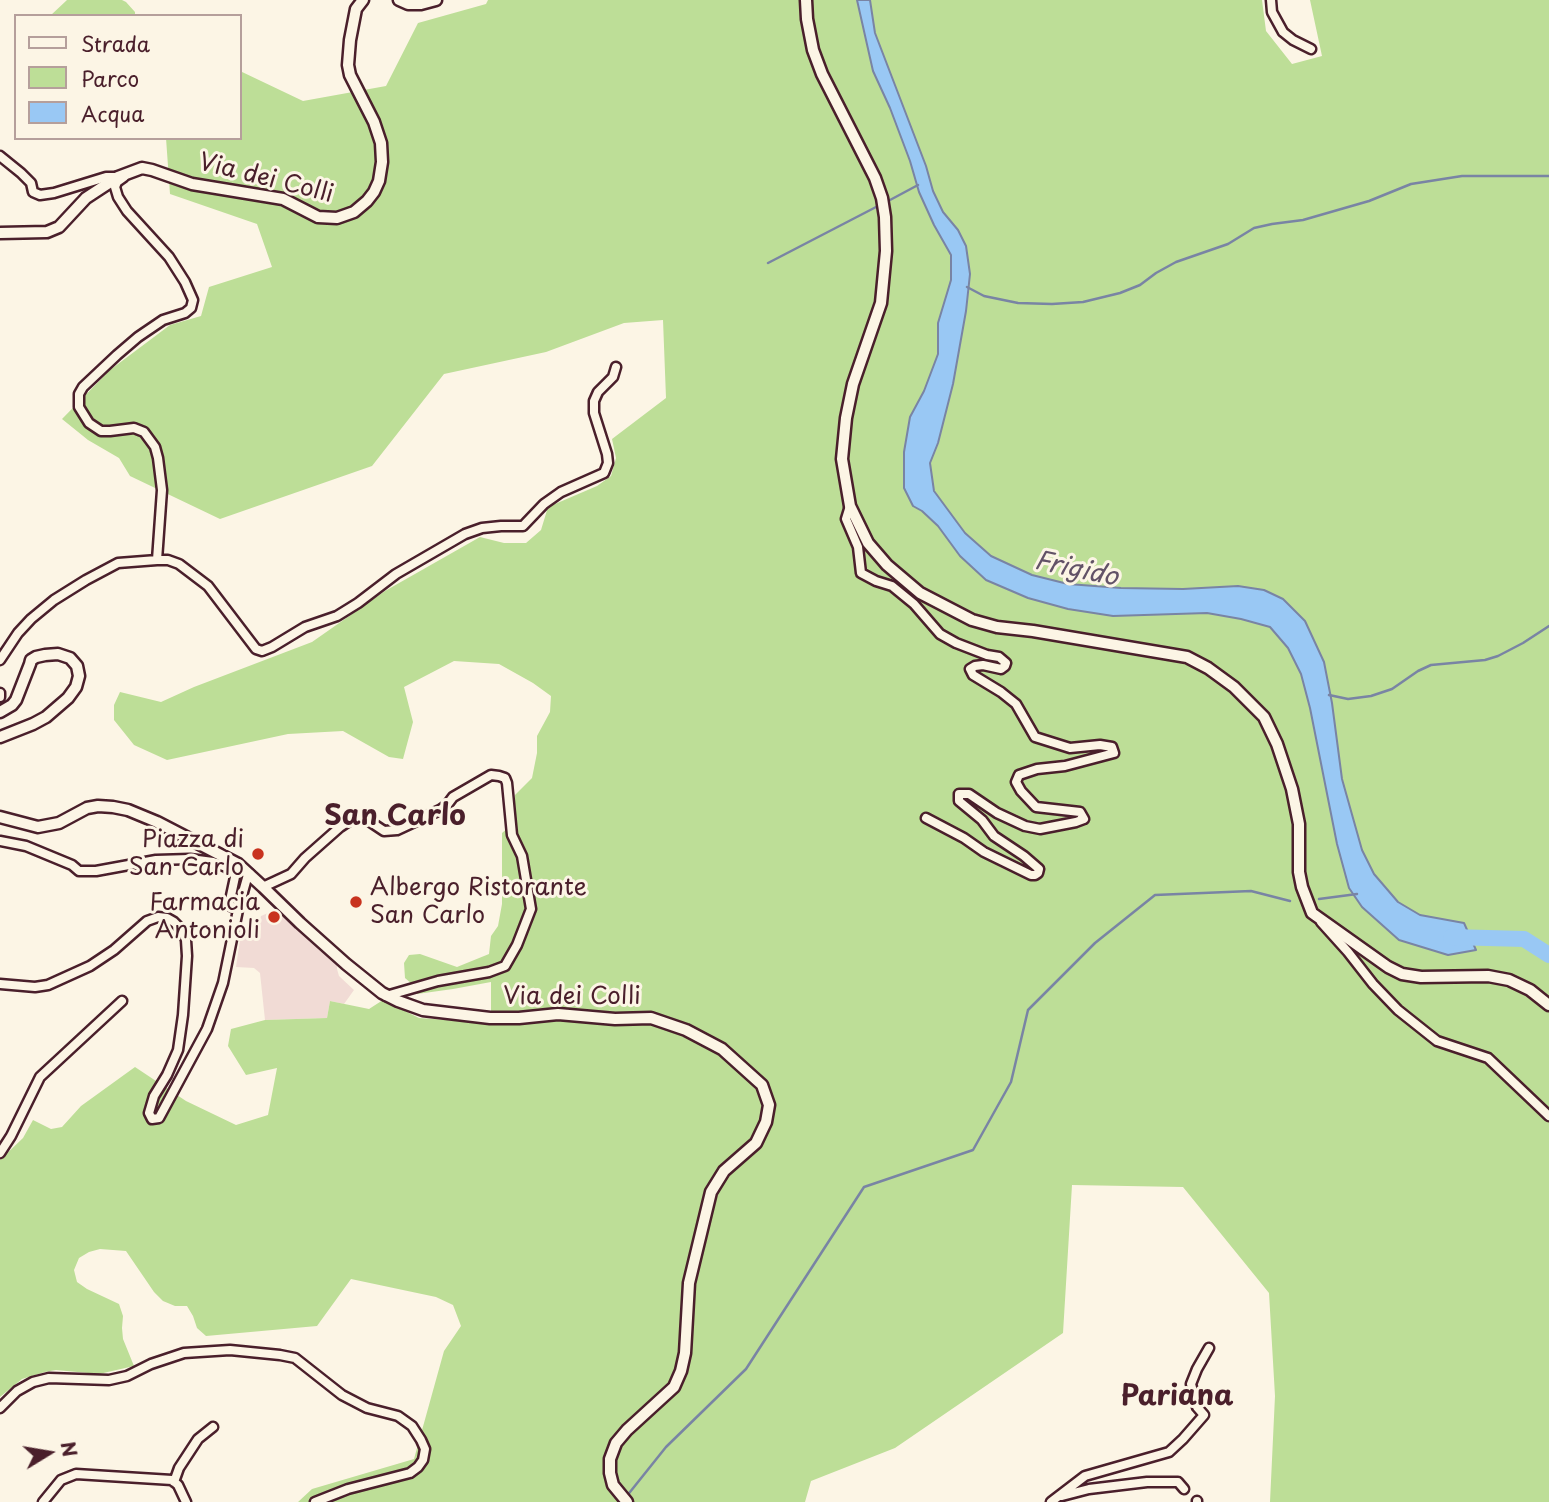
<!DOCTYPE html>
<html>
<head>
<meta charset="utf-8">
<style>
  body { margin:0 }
  #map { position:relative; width:1549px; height:1502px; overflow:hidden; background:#fcf5e5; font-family:"Playpen Sans",sans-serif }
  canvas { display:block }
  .legend { position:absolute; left:14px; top:14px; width:228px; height:126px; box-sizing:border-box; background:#fcf5e5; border:2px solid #b59f9b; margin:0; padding:9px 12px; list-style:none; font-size:21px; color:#4a1f2b }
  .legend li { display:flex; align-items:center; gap:14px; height:35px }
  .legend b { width:35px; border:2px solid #b59f9b }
  .north { position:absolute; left:14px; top:1418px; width:70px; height:70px; -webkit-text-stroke:5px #fcf5e5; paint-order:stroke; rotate:79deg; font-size:19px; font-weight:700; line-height:28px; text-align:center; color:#4a1f2b }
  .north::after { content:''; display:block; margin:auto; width:24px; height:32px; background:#4a1f2b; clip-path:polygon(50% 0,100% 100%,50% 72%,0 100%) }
</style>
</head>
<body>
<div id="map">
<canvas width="1549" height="1502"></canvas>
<ul class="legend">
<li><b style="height:9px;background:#fcf5e5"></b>Strada</li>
<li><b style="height:19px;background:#bdde97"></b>Parco</li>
<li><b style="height:19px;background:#99c8f4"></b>Acqua</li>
</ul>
<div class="north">N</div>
</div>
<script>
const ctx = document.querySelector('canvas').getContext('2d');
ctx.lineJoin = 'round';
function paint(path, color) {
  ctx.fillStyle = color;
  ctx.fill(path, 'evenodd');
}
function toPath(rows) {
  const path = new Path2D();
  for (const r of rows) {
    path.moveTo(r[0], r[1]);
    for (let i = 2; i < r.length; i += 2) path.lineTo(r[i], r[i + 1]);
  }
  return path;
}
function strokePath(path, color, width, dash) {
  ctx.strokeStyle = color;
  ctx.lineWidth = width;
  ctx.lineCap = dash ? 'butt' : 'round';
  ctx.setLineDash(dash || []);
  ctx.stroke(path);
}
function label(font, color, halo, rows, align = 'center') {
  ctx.font = font + ' "Playpen Sans",sans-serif';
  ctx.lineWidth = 6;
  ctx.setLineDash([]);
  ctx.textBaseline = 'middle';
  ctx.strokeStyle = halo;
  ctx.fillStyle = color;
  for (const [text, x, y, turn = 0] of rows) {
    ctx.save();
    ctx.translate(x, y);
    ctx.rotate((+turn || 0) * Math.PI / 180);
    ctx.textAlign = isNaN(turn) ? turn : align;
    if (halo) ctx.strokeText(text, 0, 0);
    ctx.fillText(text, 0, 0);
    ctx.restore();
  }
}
const built = toPath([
  [282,912,337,961,337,969,339,976,354,990,344,1004,330,1001,327,1018,265,1020,260,973,254,968,236,967,241,933,255,935,261,916,268,913]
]);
const green = toPath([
  [67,0,122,0,126,2,135,12,135,16,50,16],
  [488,0,1262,0,1266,31,1292,64,1322,56,1310,0,1549,0,1549,1502,1270,1502,1275,1396,1269,1293,1183,1187,1072,1185,1063,1333,895,1448,811,1481,805,1502,298,1502,312,1489,414,1459,444,1351,461,1326,453,1305,436,1297,351,1279,317,1326,206,1336,197,1328,193,1316,187,1306,175,1306,163,1301,154,1292,126,1251,100,1249,89,1252,79,1258,74,1270,77,1282,87,1289,119,1304,123,1316,122,1328,123,1339,134,1366,99,1374,56,1370,45,1372,22,1379,0,1397,0,1160,23,1138,33,1120,51,1129,62,1127,81,1106,135,1067,186,1101,236,1125,268,1115,277,1068,246,1075,228,1046,231,1029,265,1020,327,1018,330,1001,369,1009,383,1000,419,1018,491,1023,491,982,453,989,417,994,412,984,405,978,404,963,409,955,420,954,457,967,489,954,491,936,498,926,502,904,502,833,515,822,515,795,532,778,537,753,537,736,550,712,551,696,533,683,499,664,454,661,404,687,413,722,403,759,389,757,343,731,288,734,167,760,134,745,114,720,114,705,120,692,161,702,194,687,312,642,385,591,480,537,504,543,526,543,541,530,548,507,597,486,611,476,616,458,612,439,666,398,663,320,624,323,546,352,444,374,372,466,220,519,130,476,119,458,88,440,62,419,110,370,170,325,201,316,209,287,272,267,257,224,170,194,166,138,240,138,240,71,303,101,386,86,418,23,486,4]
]);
const water = toPath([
  [857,0,870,0,875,33,926,166,933,191,943,212,958,230,966,246,970,274,966,311,953,384,938,443,930,463,934,491,965,533,991,556,1032,575,1068,584,1121,588,1183,589,1238,586,1264,590,1283,599,1305,621,1324,662,1332,703,1342,779,1362,850,1374,874,1398,902,1420,915,1464,923,1476,950,1448,955,1399,940,1362,907,1349,888,1337,844,1310,708,1301,674,1288,648,1270,627,1241,619,1207,613,1113,616,1068,609,1028,598,986,580,960,556,938,526,922,511,913,506,904,488,904,452,910,417,924,391,938,354,938,323,951,280,951,255,934,225,919,192,910,161,890,108,873,71,857,0]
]);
const stream = toPath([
  [890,200,918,185],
  [768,263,878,206],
  [967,287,984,296,1018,303,1052,304,1083,302,1120,293,1140,285,1156,273,1176,262,1228,244,1254,228,1272,224,1303,220,1369,201,1411,184,1462,176,1549,176],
  [1329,695,1348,699,1371,696,1392,689,1418,671,1431,665,1485,660,1498,656,1523,643,1549,626],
  [1319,899,1357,894],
  [626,1497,666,1447,746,1369,864,1187,973,1150,1011,1082,1028,1010,1095,943,1155,895,1251,891,1290,901]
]);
const river = toPath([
  [1451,937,1524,939,1549,955]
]);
const minor = toPath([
  [1271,0,1272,12,1283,32,1293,40,1311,49],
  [0,156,21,173,31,183,33,192,40,195,54,193,106,177,118,177],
  [124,177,117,182,115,187,118,197,127,211,169,257,185,282,193,300,191,308,185,313,163,320,138,337,117,355,83,387,79,394,79,407,89,423,101,431,110,431,134,428,144,432,155,447,158,458,162,490,157,560],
  [850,506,846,519,858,547,861,573,876,581,892,586,914,604,940,634,956,643,987,655,999,657,1006,663,1005,666,1001,669,983,665,975,666,970,669,973,675,1001,692,1016,704,1035,737,1070,748,1100,745,1112,747,1114,753,1065,766,1037,769,1019,775,1016,782,1021,791,1036,807,1080,812,1084,819,1076,822,1040,829,1025,826,997,813,969,794,959,794,959,801,982,820,994,836,1024,856,1039,869,1038,873,1035,875,1031,875,984,852,964,838,926,818],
  [0,660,18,633,31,619,54,600,86,580,118,563,157,560,168,560,179,564,208,586,256,649,262,651,272,647,305,627,337,616,358,603,396,574,465,534,482,528,501,526,523,526,544,504,561,492,604,473,608,463,607,454,594,413,594,401,598,392,613,377,616,367],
  [0,693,0,697],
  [0,841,26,846,72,865,79,871,96,871,156,860,190,859,213,862,226,867,234,873,235,877,229,905,238,910],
  [263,887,291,874,305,858,340,827,352,819,363,817,384,831,397,830,440,810,447,805,453,797,491,775,499,776,505,778,507,783,512,835,522,856,531,909,517,945,505,966,489,972,438,981,386,996],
  [1321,922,1348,952,1373,984,1398,1010,1437,1041,1488,1058,1549,1116],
  [0,984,35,987,48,985,90,966,114,950,147,921,158,917,167,918,174,922,182,930,186,940,187,956,183,1015,178,1050,167,1075,154,1096,149,1113,152,1119,159,1118,207,1029,223,983,238,910,247,878,250,874],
  [0,1153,11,1136,40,1077,122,1001],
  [0,1408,17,1391,33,1382,49,1378,109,1380,127,1376,151,1364,184,1353,230,1350,280,1355,295,1358,342,1395,367,1408,398,1416,412,1426,421,1440,425,1449,423,1460,418,1467,410,1473,348,1489,315,1502],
  [174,1482,179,1468,198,1439,213,1427],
  [1062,1496,1089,1489,1147,1482,1178,1482,1184,1489],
  [1197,1501,1197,1502],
  [43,1502,61,1480,76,1474,172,1480,178,1485,186,1502],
  [1051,1502,1085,1476,1169,1452,1183,1439,1204,1415,1197,1407,1191,1384,1197,1369,1209,1348]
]);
const tertiary = toPath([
  [399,0,408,4,421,4,436,0],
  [806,0,807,19,813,50,822,74,875,178,882,198,885,217,886,251,881,303,853,384,846,418,842,459,850,506,868,543,887,565,920,593,972,620,997,627,1033,631,1187,657,1208,668,1234,687,1264,717,1277,744,1292,789,1299,824,1299,872,1302,887,1312,913,1388,967,1402,974,1421,977,1488,976,1509,980,1530,990,1549,1005],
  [0,233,47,232,59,227,86,198,118,177,142,168,152,170,192,184,283,199,318,217,337,218,354,212,367,201,374,192,379,181,382,162,381,143,374,122,350,75,348,65,350,40,356,9,363,0],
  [0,712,12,705,16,700,30,664,31,660,36,657,45,655,58,654,70,658,77,666,79,676,76,687,68,698,46,717,33,724,0,737],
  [0,817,38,827,59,823,87,808,98,806,113,807,128,810,157,822,238,864,263,887,300,923,346,964,382,993,398,1001,423,1010,490,1018,519,1018,558,1014,615,1019,651,1018,686,1030,722,1049,762,1085,769,1105,766,1122,756,1143,724,1171,711,1192,689,1283,685,1353,681,1371,674,1387,627,1430,616,1443,610,1459,610,1473,613,1485,627,1502]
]);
const markers = [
  [258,854,7,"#c8321e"],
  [356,902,7,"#c8321e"],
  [274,917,7,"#c8321e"]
];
const streetNames = [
  ["Via dei Colli",266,179,14],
  ["Via dei Colli",572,997]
];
const poiNames = [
  ["Piazza di",244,840],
  ["San Carlo",244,868],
  ["Albergo Ristorante",370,888,"left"],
  ["San Carlo",370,916,"left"],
  ["Farmacia",260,903],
  ["Antonioli",260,931]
];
const waterNames = [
  ["Frigido",1076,570,12]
];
const quarterNames = [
  ["San Carlo",395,817],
  ["Pariana",1177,1397]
];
paint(built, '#f1dbd5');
paint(green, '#bdde97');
paint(water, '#99c8f4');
strokePath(water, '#7984a4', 2);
strokePath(stream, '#7984a4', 2.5);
strokePath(river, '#99c8f4', 16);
strokePath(minor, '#4a1f2b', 13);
strokePath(tertiary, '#4a1f2b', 15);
strokePath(minor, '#fcf5e5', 8);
strokePath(tertiary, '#fcf5e5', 10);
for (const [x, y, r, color] of markers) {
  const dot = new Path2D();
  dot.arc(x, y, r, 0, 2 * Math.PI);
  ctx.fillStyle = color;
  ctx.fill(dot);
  strokePath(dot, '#fcf5e5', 2.5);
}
label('24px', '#4a1f2b', '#fcf5e5', streetNames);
label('24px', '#4a1f2b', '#fcf5e5', poiNames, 'right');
label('italic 26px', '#625267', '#fcf5e5', waterNames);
label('bold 28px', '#4a1f2b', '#fcf5e5', quarterNames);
</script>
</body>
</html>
